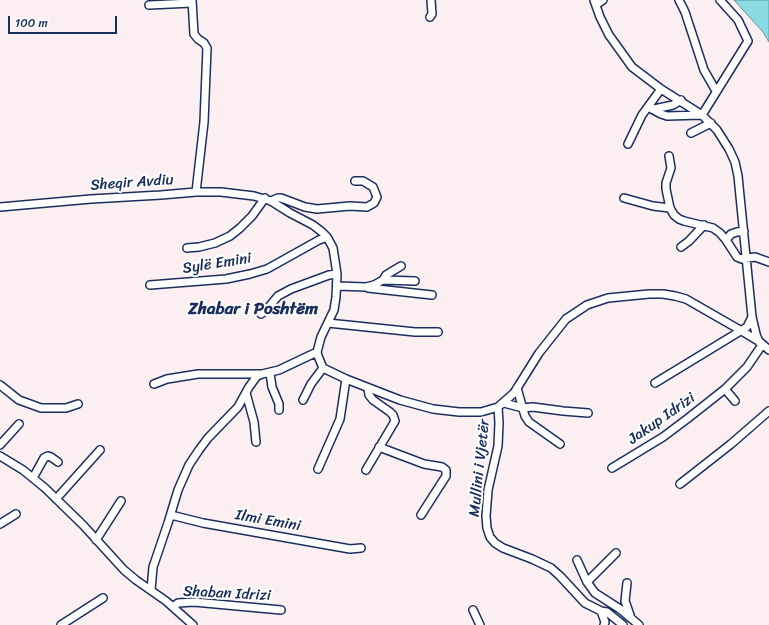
<!DOCTYPE html>
<html>
<head>
<meta charset="utf-8">
<style>
  body { margin:0 }
  #map { position:relative; width:769px; height:625px; overflow:hidden; background:#fbeff2; font-family:Sriracha,sans-serif }
  canvas { display:block }
  .scale { position:absolute; left:8px; top:16px; width:109px; height:18px; box-sizing:border-box; border:2px solid #1b2f5e; border-top:0; padding-left:5px; font-size:12px; line-height:14px; white-space:nowrap; color:#1b2f5e; -webkit-text-stroke:3px #fff; paint-order:stroke }
</style>
</head>
<body>
<div id="map">
<canvas width="769" height="625"></canvas>
<div class="scale">100 m</div>
</div>
<script>
const ctx = document.querySelector('canvas').getContext('2d');
ctx.lineJoin = 'round';
function paint(path, color) {
  ctx.fillStyle = color;
  ctx.fill(path, 'evenodd');
}
function toPath(rows) {
  const path = new Path2D();
  for (const r of rows) {
    path.moveTo(r[0], r[1]);
    for (let i = 2; i < r.length; i += 2) path.lineTo(r[i], r[i + 1]);
  }
  return path;
}
function strokePath(path, color, width, dash) {
  ctx.strokeStyle = color;
  ctx.lineWidth = width;
  ctx.lineCap = dash ? 'butt' : 'round';
  ctx.setLineDash(dash || []);
  ctx.stroke(path);
}
function label(font, color, halo, rows, align = 'center') {
  ctx.font = font + ' Sriracha,sans-serif';
  ctx.lineWidth = 4;
  ctx.setLineDash([]);
  ctx.textBaseline = 'middle';
  ctx.strokeStyle = halo;
  ctx.fillStyle = color;
  for (const [text, x, y, turn = 0] of rows) {
    ctx.save();
    ctx.translate(x, y);
    ctx.rotate((+turn || 0) * Math.PI / 180);
    ctx.textAlign = isNaN(turn) ? turn : align;
    if (halo) ctx.strokeText(text, 0, 0);
    ctx.fillText(text, 0, 0);
    ctx.restore();
  }
}
const water = toPath([
  [734,0,769,0,769,42,763,32,734,0]
]);
const minor = toPath([
  [192,0,194,34,198,39,204,43,207,48,204,122,196,192],
  [594,0,600,17,609,35,632,67,661,89,702,115,717,130,729,149,735,162,738,176,752,317,756,334,759,342],
  [679,0,685,12,704,70,716,91],
  [149,5,192,3],
  [596,5,603,0],
  [430,17,432,14,431,0],
  [648,107,661,114,667,116,702,115,748,41,738,20,720,0],
  [654,109,673,105,681,100],
  [691,133,711,123],
  [628,144,642,115,661,89],
  [669,156,671,168,666,183,666,189,670,208,674,215,679,219,684,221,713,228,720,233,726,240,737,257,742,259,755,257,769,262],
  [624,198,653,206,670,208],
  [271,201,278,198,281,198,305,207,317,209,350,206,367,207,374,203,377,197,373,187,363,181,355,181],
  [0,207,91,199,161,195,196,192,221,192,254,196,271,201,290,213,313,225,322,232,327,237,333,248,337,274,336,297,334,310,321,337,317,352,318,356,323,368,346,379,400,400,433,409,459,412,481,412,498,407,514,393,539,353,566,319,587,305,608,298,649,294,663,294,675,296,686,299,740,330,760,342,769,350],
  [726,240,731,234,737,232,744,231],
  [681,247,689,241,704,225],
  [187,248,199,247,215,243,230,236,240,228,252,216,265,198],
  [383,280,415,281],
  [150,285,226,279,250,274,267,269,319,240,327,237],
  [337,286,366,287,374,285,383,280,386,275,401,266],
  [368,288,432,295],
  [261,314,268,308,278,296,291,289,329,275,337,274],
  [328,323,415,332,438,332],
  [270,373,272,387,279,404,279,410],
  [655,383,747,327,752,317],
  [154,384,167,379,198,374,262,374],
  [0,385,19,400,41,408,66,408,78,404],
  [517,388,525,416,529,422,560,444],
  [725,389,735,401],
  [246,393,254,422,256,442],
  [303,400,311,384,323,368],
  [504,403,523,408,533,407,563,411,588,413],
  [498,407,499,423,498,446,488,490,486,516,487,528,490,537,495,543,503,548,532,559,551,568,560,576,585,603,601,611,607,612,623,625],
  [0,445,19,424],
  [379,447,424,464,442,467,446,470,446,476,421,515],
  [0,456,23,470,45,488,83,525,124,570,136,580,166,601,193,625],
  [612,468,663,437,687,419,725,389,747,367,762,345],
  [318,469,340,419,346,379],
  [366,470,395,421,393,415,390,412,373,400,369,395,368,388],
  [33,478,44,458,48,456,51,457,58,462],
  [680,484,731,444,769,411],
  [56,499,100,450],
  [171,515,203,523,350,549,361,548],
  [0,524,16,514],
  [96,540,121,501],
  [577,560,587,582,595,593,620,609,639,625],
  [587,582,616,553],
  [627,583,625,601,630,615],
  [151,590,153,567,168,523,178,490,189,465,199,450,208,438,238,407,249,387,257,376,262,374,279,370,317,352],
  [173,607,178,603,194,602,281,610],
  [473,610,480,625],
  [601,611,605,622,604,625],
  [61,625,103,598]
]);
const streetNames = [
  ["Sheqir Avdiu",132,183,-4],
  ["Sylë Emini",217,264,-9],
  ["Jakup Idrizi",662,419,-35],
  ["Mullini i Vjetër",480,468,-84],
  ["Ilmi Emini",268,521,10],
  ["Shaban Idrizi",227,594,3]
];
const quarterNames = [
  ["Zhabar i Poshtëm",253,310]
];
paint(water, '#8adbe2');
strokePath(water, '#5e96ad', 1);
strokePath(minor, '#1b2f5e', 10);
strokePath(minor, '#fff', 7);
label('15px', '#1b2f5e', '#fff', streetNames);
label('bold 17px', '#1b2f5e', '#fff', quarterNames);
</script>
</body>
</html>
